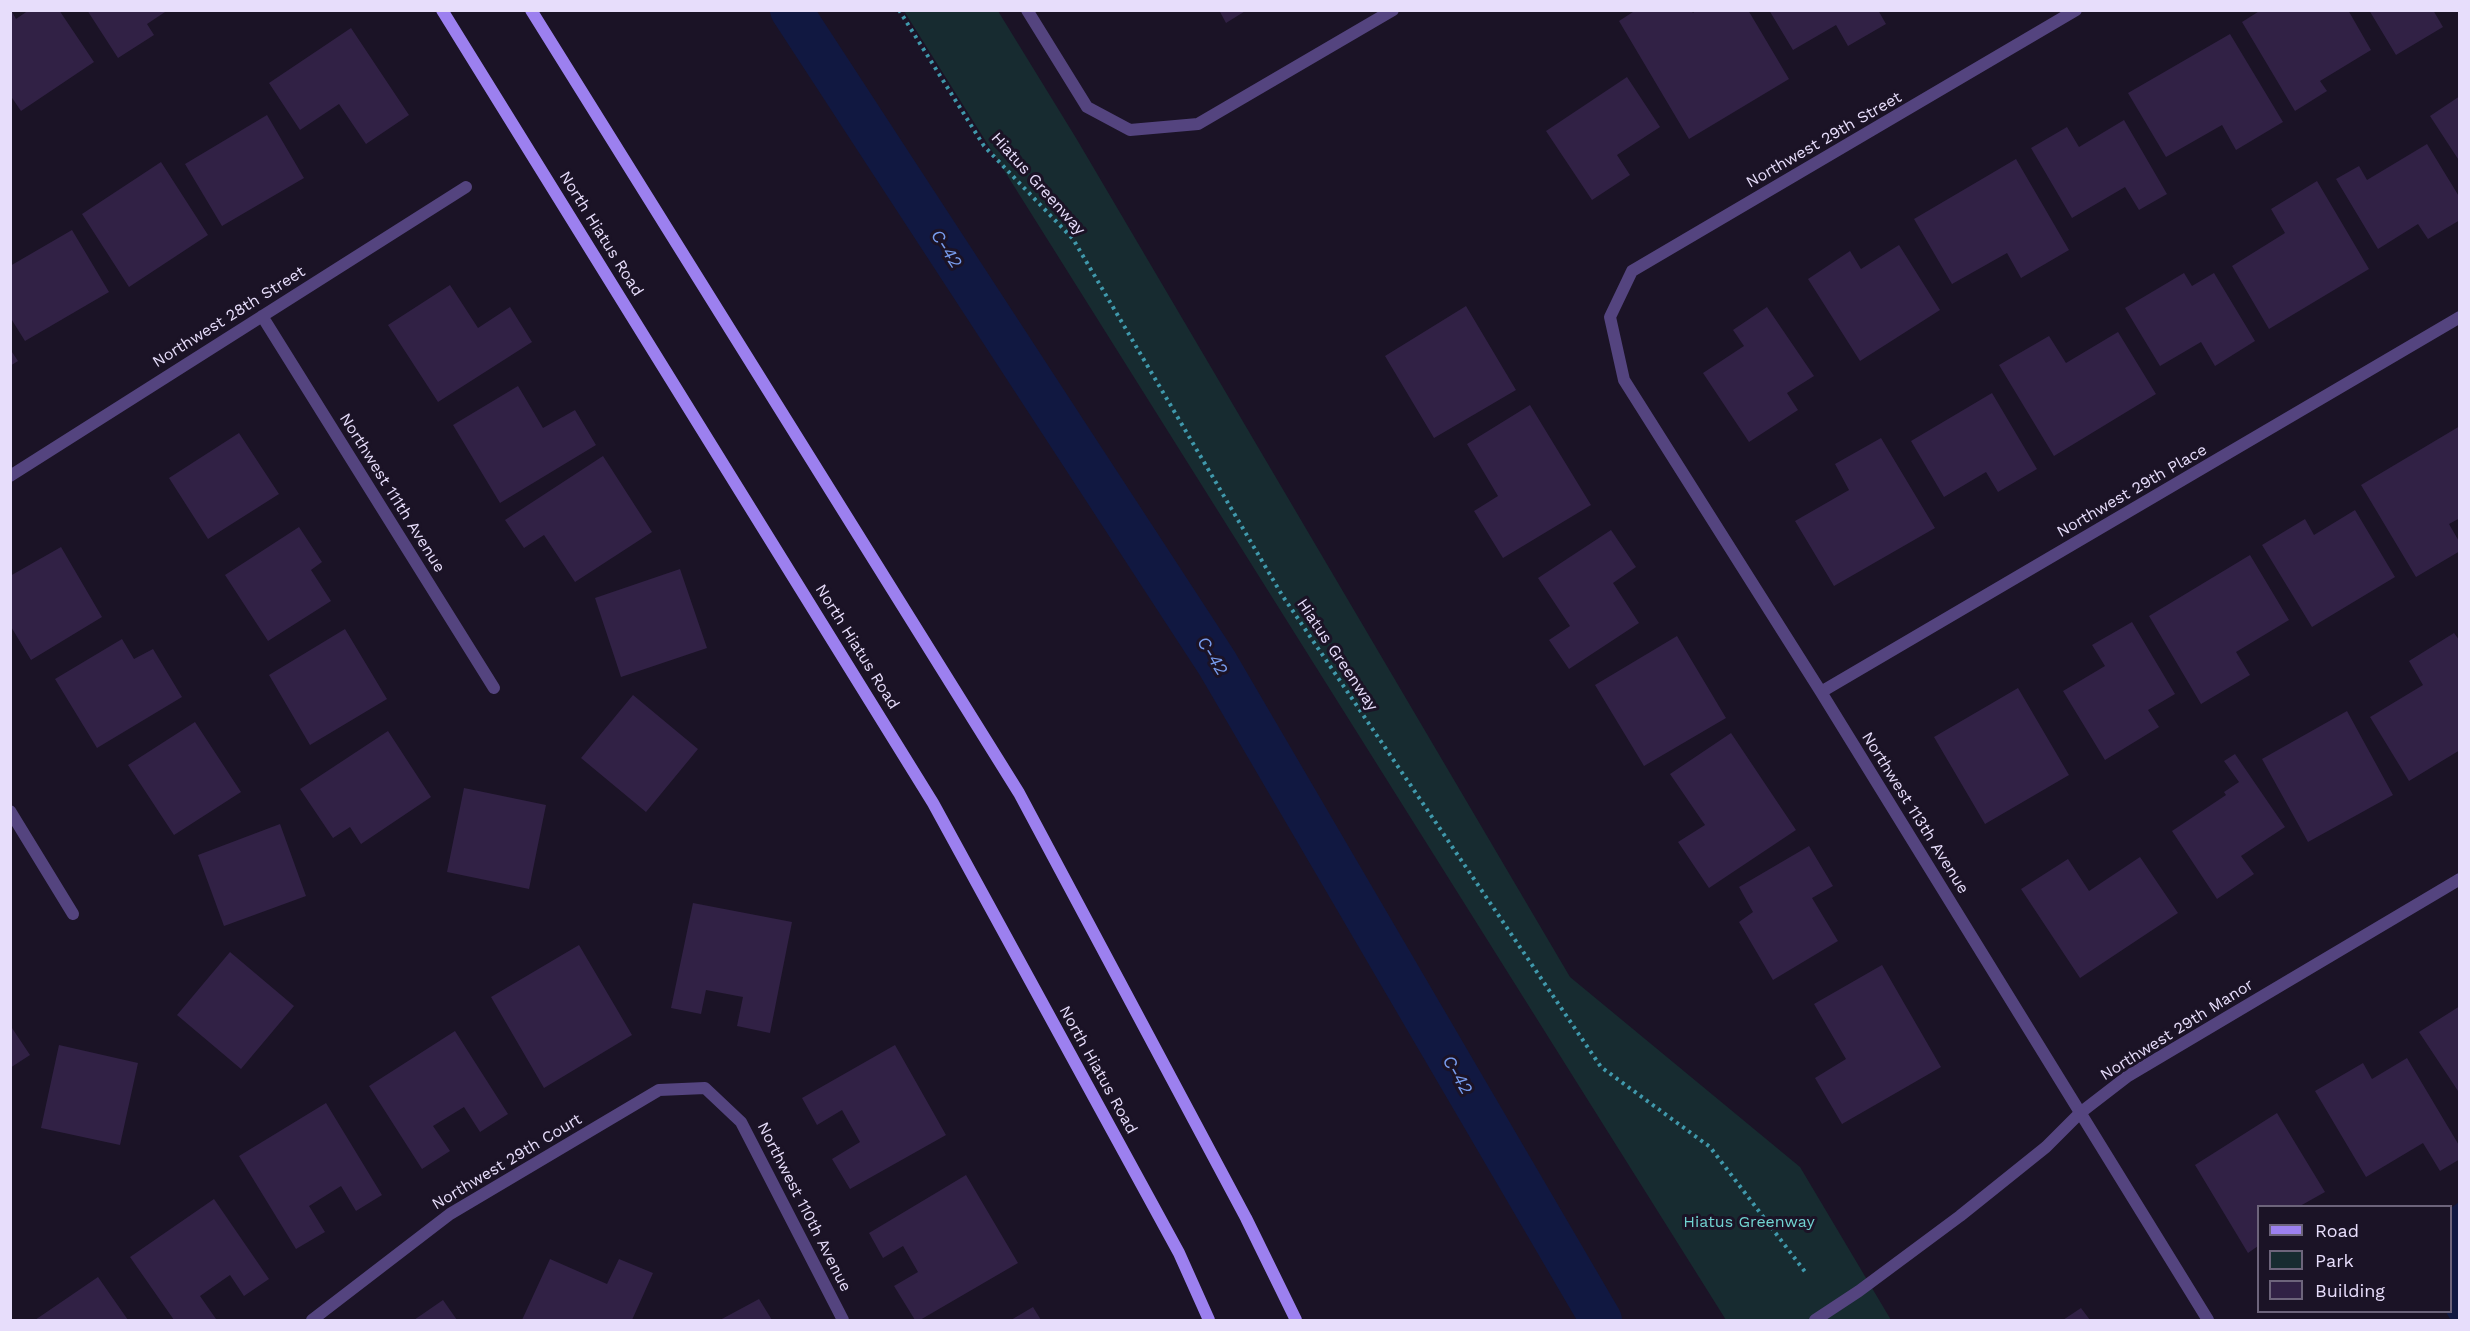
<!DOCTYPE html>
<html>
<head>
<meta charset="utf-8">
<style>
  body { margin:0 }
  #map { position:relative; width:2470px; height:1331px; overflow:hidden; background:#1b1326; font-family:"Work Sans",sans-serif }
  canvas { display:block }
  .frame { position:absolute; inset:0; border:12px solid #e7ddfb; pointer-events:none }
  .legend { position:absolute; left:2257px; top:1205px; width:195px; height:108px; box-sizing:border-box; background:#1b1326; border:2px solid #6d647b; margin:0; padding:8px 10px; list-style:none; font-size:18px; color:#e7ddfb }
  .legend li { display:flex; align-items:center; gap:12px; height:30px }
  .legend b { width:30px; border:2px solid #6d647b }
</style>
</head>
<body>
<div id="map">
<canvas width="2470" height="1331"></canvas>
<div class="frame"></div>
<ul class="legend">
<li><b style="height:8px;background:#9c80ef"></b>Road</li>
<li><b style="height:16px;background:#172b30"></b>Park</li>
<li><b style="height:16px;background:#312145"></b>Building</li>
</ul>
</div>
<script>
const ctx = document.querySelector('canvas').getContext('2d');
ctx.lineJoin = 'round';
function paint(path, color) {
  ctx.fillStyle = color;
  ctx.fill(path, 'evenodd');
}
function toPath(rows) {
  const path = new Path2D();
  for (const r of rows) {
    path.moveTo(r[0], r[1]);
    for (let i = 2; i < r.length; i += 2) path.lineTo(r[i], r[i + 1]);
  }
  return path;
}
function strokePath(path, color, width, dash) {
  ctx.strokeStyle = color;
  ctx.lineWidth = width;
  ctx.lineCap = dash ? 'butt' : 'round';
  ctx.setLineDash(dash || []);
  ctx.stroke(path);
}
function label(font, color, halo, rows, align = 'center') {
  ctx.font = font + ' "Work Sans",sans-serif';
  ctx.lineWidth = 6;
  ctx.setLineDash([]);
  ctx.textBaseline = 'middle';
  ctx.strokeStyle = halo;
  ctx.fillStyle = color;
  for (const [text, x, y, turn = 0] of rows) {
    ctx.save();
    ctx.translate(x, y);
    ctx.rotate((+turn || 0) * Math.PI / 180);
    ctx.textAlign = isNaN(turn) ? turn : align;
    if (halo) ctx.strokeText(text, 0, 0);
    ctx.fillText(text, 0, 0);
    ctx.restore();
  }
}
const green = toPath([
  [904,11,998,11,1076,138,1570,977,1800,1167,1891,1320,1726,1320]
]);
const water = toPath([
  [2459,1202,2460,1320,2455,1320,2450,1319,2446,1312,2450,1312,2451,1208]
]);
const canal = toPath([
  [791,10,1217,663,1601,1320]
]);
const building = toPath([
  [11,10,16,19,29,10,59,10,94,62,21,111,10,95],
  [87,10,168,10,147,24,154,35,118,58],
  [1219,10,1247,10,1226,23],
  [1636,10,1691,10,1693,13,1696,10,1748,10,1789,79,1689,139,1619,21],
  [1769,10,1878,10,1886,24,1848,46,1836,25,1793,50],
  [2261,10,2348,10,2371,50,2320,81,2327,91,2295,111,2242,22],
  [2369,10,2433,10,2443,27,2396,55],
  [351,28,409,115,366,144,339,104,300,130,269,83],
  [2230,34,2283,122,2236,150,2222,125,2166,157,2128,93],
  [1627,77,1660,127,1617,155,1630,175,1592,200,1546,131],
  [2460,96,2460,162,2430,116],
  [267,115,304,178,222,226,185,164],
  [2124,120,2167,194,2139,210,2125,187,2072,218,2031,148,2067,127,2079,147],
  [2427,144,2460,198,2460,220,2428,239,2418,224,2378,249,2336,179,2359,166,2367,180],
  [2016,159,2069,250,2021,278,2007,253,1952,284,1914,219],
  [161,162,208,235,129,287,82,214],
  [2317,181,2369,269,2269,329,2232,266,2285,233,2271,209],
  [72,230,109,292,25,341,10,317,10,266],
  [1899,245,1940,310,1860,361,1808,279,1850,251,1861,269],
  [2184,273,2192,286,2214,273,2255,341,2215,366,2201,342,2160,366,2125,308],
  [450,285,478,328,510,307,532,342,438,402,388,325],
  [1466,306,1516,390,1434,438,1385,356],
  [1767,307,1814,376,1787,393,1798,410,1749,442,1703,373,1744,346,1733,330],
  [2118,332,2156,394,2054,456,1999,365,2049,336,2066,363],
  [10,349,18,361,10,366],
  [518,386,543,428,575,410,596,445,500,503,453,425],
  [1992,393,2037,469,1998,492,1986,472,1944,497,1911,441],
  [1530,405,1591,505,1503,558,1474,511,1498,496,1467,444],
  [2460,426,2460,518,2449,524,2460,543,2460,551,2416,577,2361,485],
  [239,433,279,494,208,539,169,478],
  [1881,438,1935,528,1834,586,1795,521,1849,490,1835,464],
  [603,456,652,532,575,582,544,535,524,548,505,520],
  [2355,510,2395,577,2312,627,2262,545,2305,519,2314,535],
  [299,527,322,562,311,570,331,601,268,641,225,575],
  [1611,530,1636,567,1613,583,1639,623,1569,669,1549,640,1570,626,1538,578],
  [61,547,102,617,31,660,10,625,10,576],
  [2250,555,2289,620,2236,652,2250,675,2201,704,2149,616],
  [680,569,707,648,621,677,595,598],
  [2132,622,2175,694,2148,710,2159,727,2105,760,2063,691,2105,666,2092,645],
  [345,629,387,699,310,745,269,675],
  [2454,633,2460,641,2460,750,2409,781,2370,717,2423,685,2409,661],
  [1677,636,1726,718,1644,766,1595,685],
  [122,639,134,659,153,649,182,697,97,748,55,679],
  [2018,688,2069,775,1985,824,1934,737],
  [633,695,698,749,646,812,581,758],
  [2347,711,2393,795,2308,842,2262,759],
  [195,722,241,792,174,835,128,765],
  [388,731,431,797,361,844,350,827,333,838,300,789],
  [1731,733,1796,830,1709,888,1678,842,1705,825,1670,774],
  [2235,754,2285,827,2241,856,2254,874,2217,899,2172,831,2226,795,2224,792,2239,782,2224,761],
  [464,788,546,805,529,889,447,872],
  [280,824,306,896,224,926,198,855],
  [1809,846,1833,886,1812,898,1838,941,1773,980,1739,922,1753,912,1739,887],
  [2140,857,2178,913,2080,978,2021,889,2068,859,2089,891],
  [693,903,792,922,770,1033,737,1026,743,997,706,990,701,1014,671,1008],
  [579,945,632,1035,544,1088,491,997],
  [230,952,294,1006,241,1069,177,1015],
  [1882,965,1941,1067,1842,1124,1815,1078,1846,1059,1814,1004],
  [2460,1006,2460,1094,2419,1032],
  [10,1025,30,1055,10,1068],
  [455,1031,508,1114,480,1132,464,1107,433,1126,450,1151,422,1169,369,1086],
  [59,1045,138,1063,120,1145,41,1128],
  [895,1045,946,1135,850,1189,832,1159,860,1142,842,1110,817,1125,802,1098],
  [2407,1058,2460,1147,2460,1159,2440,1171,2423,1143,2366,1177,2315,1091,2363,1063,2372,1079],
  [326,1103,382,1195,356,1211,341,1186,309,1206,325,1232,296,1249,239,1156],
  [2277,1113,2325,1192,2300,1206,2258,1206,2258,1246,2248,1253,2195,1165],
  [966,1175,1018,1263,920,1320,915,1320,894,1286,918,1272,903,1246,883,1258,869,1233],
  [214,1199,269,1279,244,1296,230,1275,200,1296,216,1319,174,1320,130,1257],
  [550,1259,607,1284,619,1259,653,1273,632,1320,522,1320],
  [98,1277,128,1320,35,1320],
  [759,1299,772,1320,720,1320],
  [443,1300,457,1320,414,1320],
  [1033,1307,1041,1320,1011,1320],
  [2081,1308,2090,1320,2063,1320]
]);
const path = toPath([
  [899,10,984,146,1073,239,1282,595,1601,1067,1710,1147,1806,1273]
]);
const minor = toPath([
  [1027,10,1087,107,1130,130,1198,124,1393,10],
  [2076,10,1632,271,1610,317,1624,380,1821,692,2208,1320],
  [262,316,494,688],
  [10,476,466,187],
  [1821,692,2460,317],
  [10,811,73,914],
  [312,1320,450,1214,659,1090,705,1088,741,1122,843,1320]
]);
const tertiary = toPath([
  [1815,1320,1859,1291,1960,1216,2046,1147,2080,1113,2128,1076,2460,879]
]);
const secondary = toPath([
  [442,10,933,803,1179,1253,1209,1320],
  [531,10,1019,793,1246,1218,1296,1320]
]);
const streetNames = [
  ["Northwest 29th Street",1824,140,-30],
  ["Hiatus Greenway",1038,184,48],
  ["North Hiatus Road",601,234,58],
  ["Northwest 28th Street",229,317,-32],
  ["Northwest 29th Place",2132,491,-30],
  ["Northwest 111th Avenue",392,493,58],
  ["North Hiatus Road",857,647,58],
  ["Hiatus Greenway",1337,655,56],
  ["Northwest 113th Avenue",1915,813,58],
  ["Northwest 29th Manor",2177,1030,-32],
  ["North Hiatus Road",1098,1070,61],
  ["Northwest 29th Court",507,1162,-31],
  ["Northwest 110th Avenue",804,1207,63]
];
const parkNames = [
  ["Hiatus Greenway",1749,1222]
];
const waterNames = [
  ["C-42",946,249,57],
  ["C-42",1212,656,58],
  ["C-42",1457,1075,60]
];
paint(green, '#172b30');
paint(water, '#111841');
strokePath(canal, '#111841', 42);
paint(building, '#312145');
strokePath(path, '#4099ac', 4, [3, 4.5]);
strokePath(minor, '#54447f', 12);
strokePath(tertiary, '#54447f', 12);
strokePath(secondary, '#9c80ef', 12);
label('16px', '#e7ddfb', '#1b1326', streetNames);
label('16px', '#71d3d1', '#1b1326', parkNames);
label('italic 18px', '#789cee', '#1b1326', waterNames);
</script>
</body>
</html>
